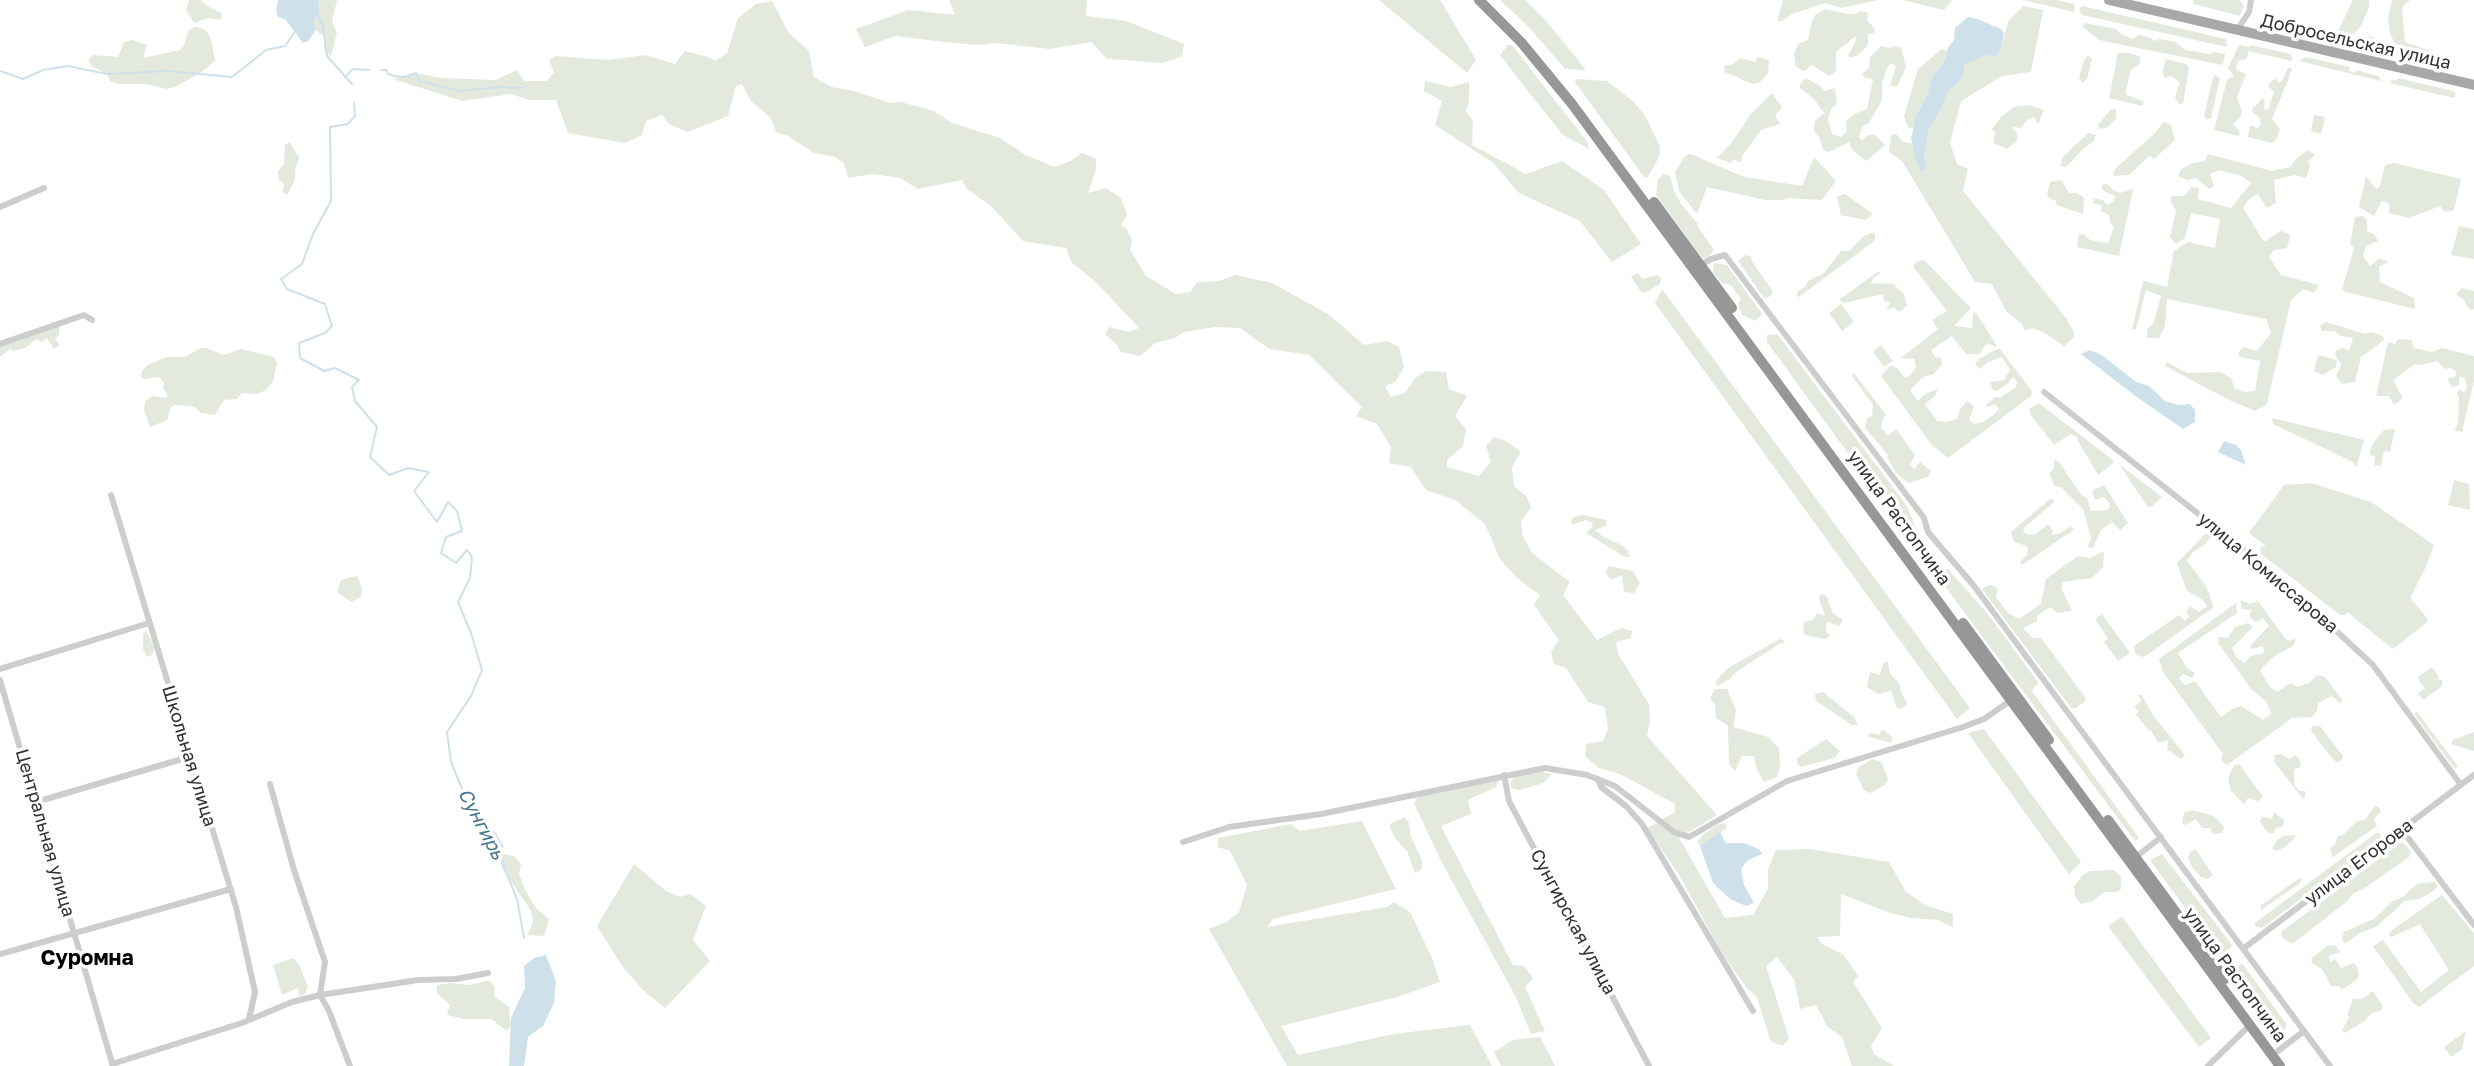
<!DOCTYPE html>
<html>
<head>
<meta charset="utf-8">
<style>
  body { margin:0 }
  canvas { display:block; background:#fff }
</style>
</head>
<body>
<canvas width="2474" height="1066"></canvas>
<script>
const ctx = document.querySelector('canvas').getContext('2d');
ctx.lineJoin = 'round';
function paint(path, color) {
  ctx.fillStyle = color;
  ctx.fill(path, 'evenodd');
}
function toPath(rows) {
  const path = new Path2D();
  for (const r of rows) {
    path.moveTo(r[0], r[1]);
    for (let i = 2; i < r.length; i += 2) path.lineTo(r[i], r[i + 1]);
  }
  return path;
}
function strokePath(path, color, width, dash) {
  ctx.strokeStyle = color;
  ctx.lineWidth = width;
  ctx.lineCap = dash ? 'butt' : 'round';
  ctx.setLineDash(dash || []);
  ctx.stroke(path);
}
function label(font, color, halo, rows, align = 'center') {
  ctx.font = font + ' "Golos Text",sans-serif';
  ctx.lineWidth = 7;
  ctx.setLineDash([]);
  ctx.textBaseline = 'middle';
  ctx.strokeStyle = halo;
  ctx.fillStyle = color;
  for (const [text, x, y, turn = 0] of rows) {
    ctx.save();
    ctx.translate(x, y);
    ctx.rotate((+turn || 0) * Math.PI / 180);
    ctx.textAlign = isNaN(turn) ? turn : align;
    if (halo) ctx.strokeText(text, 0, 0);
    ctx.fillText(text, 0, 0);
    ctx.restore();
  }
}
const green = toPath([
  [189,0,200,0,209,7,222,13,221,20,208,18,194,23,186,10],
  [318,0,337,0,332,22,337,32,331,57,324,48,324,37,316,30,312,21,320,13],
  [949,0,1087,0,1086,16,1126,21,1184,44,1182,56,1163,63,1136,61,1107,59,1091,42,1050,49,995,43,978,45,944,42,895,36,865,47,856,29,908,10,955,15],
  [1379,0,1440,0,1476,60,1467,73],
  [1500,0,1525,0,1547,22,1586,70,1565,69,1528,26],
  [1783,0,1879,0,1841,8,1826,3,1791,14,1784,20,1777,22],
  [1903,0,1952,0,1944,10],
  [2023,0,2057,0,2074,4,2075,9,2074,12],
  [2193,0,2240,0,2244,6,2240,16,2194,4],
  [2353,0,2369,0,2369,7,2361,26,2348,40,2338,45,2334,39],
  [2392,0,2410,0,2402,7,2405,42,2442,55,2440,67,2431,67,2398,51,2390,33,2388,18],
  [772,1,789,33,809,51,814,77,832,87,854,91,890,103,901,102,934,111,952,123,1000,138,1025,155,1055,167,1070,161,1082,153,1096,159,1096,170,1088,193,1106,188,1121,198,1127,214,1121,226,1126,228,1132,241,1130,250,1146,276,1176,294,1190,292,1197,282,1219,281,1235,275,1272,283,1328,314,1364,345,1387,341,1399,347,1404,367,1395,382,1385,386,1391,397,1405,393,1415,378,1426,371,1446,372,1449,389,1467,396,1455,416,1466,429,1463,446,1447,460,1447,467,1479,476,1491,462,1486,446,1494,437,1505,441,1521,451,1512,468,1514,486,1526,496,1531,507,1521,522,1523,537,1532,553,1570,582,1563,595,1597,640,1621,628,1632,631,1631,638,1616,642,1618,654,1649,704,1650,722,1647,736,1717,815,1679,838,1725,918,1753,915,1768,889,1768,869,1776,850,1810,849,1889,862,1906,892,1925,905,1953,914,1953,927,1938,920,1912,918,1890,913,1841,894,1840,936,1817,937,1822,944,1844,955,1858,976,1853,982,1882,1028,1871,1046,1874,1054,1894,1066,1852,1066,1842,1037,1827,1026,1816,1005,1800,1009,1794,979,1777,957,1766,966,1789,1038,1783,1046,1771,1042,1757,997,1746,987,1722,953,1679,875,1647,828,1675,812,1675,804,1620,774,1599,768,1585,756,1586,744,1603,741,1608,729,1605,707,1588,702,1566,668,1554,664,1551,652,1559,640,1534,605,1540,595,1517,578,1500,559,1485,524,1455,500,1426,490,1411,467,1389,463,1391,447,1377,424,1356,416,1362,407,1309,355,1270,349,1240,328,1215,327,1184,332,1175,338,1155,343,1140,356,1121,352,1117,345,1105,334,1109,327,1129,332,1139,328,1096,282,1071,262,1066,248,1023,241,991,206,966,188,962,180,918,189,900,178,873,174,848,178,844,163,835,157,814,153,788,136,777,133,770,117,751,101,742,84,736,86,728,116,687,132,669,124,662,115,646,121,642,135,625,143,568,133,556,100,529,100,511,94,462,101,393,79,419,74,442,78,496,80,517,70,524,81,547,81,554,72,549,60,556,56,608,60,645,55,675,64,685,51,708,57,715,61,727,53,738,18,756,4],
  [2023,6,2043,10,2031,72,2002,76,1961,101,1950,143,1957,164,1968,169,1963,191,2066,318,2074,332,2074,337,2064,346,2043,332,2033,328,2024,331,2023,325,2006,311,1992,284,1975,282,1902,161,1889,152,1891,135,1896,134,1903,142,1914,144,1916,162,1926,167,1924,156,1929,130,1943,105,1948,92,1962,78,1965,63,1987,55,1993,57,2002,45,2008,22],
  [2082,6,2226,39,2227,47,2082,15,2079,10],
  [1826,9,1846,14,1856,14,1860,11,1868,13,1867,20,1875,29,1874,33,1868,34,1868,45,1858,55,1850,58,1848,55,1855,43,1856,36,1836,52,1836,71,1829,76,1812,65,1804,71,1796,67,1794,54,1798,44,1808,40,1812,21,1816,14],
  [2085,23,2116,29,2121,34,2133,39,2138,35,2148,37,2155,41,2159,39,2176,42,2185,50,2210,54,2214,52,2225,54,2224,61,2222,65,2099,40,2082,26],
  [196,26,207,31,211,39,215,61,199,74,175,87,166,89,146,84,117,84,110,81,107,74,92,66,88,60,93,55,118,57,124,42,133,40,147,45,143,58,180,50,184,46,188,31],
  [2370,36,2378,40,2387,53,2358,48,2360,39],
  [1508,45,1512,45,1588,143,1589,149,1563,135,1538,104,1500,55],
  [2239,45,2249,47,2251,45,2291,54,2292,60,2291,61,2249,51,2246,59,2238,61,2236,70,2246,74,2237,98,2242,111,2240,118,2233,124,2240,132,2239,136,2214,130,2227,80,2234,76,2228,68],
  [1881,46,1889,48,1895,46,1901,47,1906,67,1897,87,1890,85,1896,66,1891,63,1888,66,1882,83,1882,100,1869,123,1863,126,1859,137,1862,141,1866,136,1874,134,1885,145,1866,161,1852,150,1849,142,1829,152,1823,150,1820,139,1814,131,1815,121,1824,113,1814,99,1799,87,1805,78,1819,85,1825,91,1835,88,1837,104,1831,109,1828,119,1832,134,1841,137,1847,131,1846,121,1854,114,1867,109,1873,79,1865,78,1862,74,1869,68,1870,57],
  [1942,49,1947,50,1943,64,1932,76,1928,94,1917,113,1915,127,1908,128,1904,116,1918,69],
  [2118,53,2129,53,2141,57,2139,65,2131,69,2125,94,2144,102,2142,106,2109,98],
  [2088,55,2092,59,2087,79,2082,83,2079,78,2084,60],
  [1758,57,1769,60,1768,73,1760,82,1753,84,1725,72,1724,66,1733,64,1740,58,1755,62],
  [2306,57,2350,67,2349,71,2355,73,2356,70,2379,76,2381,81,2299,61],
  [2166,59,2186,64,2189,68,2183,104,2179,104,2175,97,2180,82,2171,76,2165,78,2162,72],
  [2288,68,2292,68,2289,78,2272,119,2280,129,2276,140,2272,143,2248,137,2250,125,2258,128,2261,124,2259,117,2252,112,2253,107,2258,104,2262,98,2265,101,2264,109,2268,110,2274,92,2268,86,2272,80,2277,79,2279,83,2282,81],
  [2215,75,2220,78,2211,118,2207,120,2204,116,2213,77],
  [2398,78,2453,91,2456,94,2454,98,2390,83,2391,79,2396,81],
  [1576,79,1607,81,1634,102,1646,117,1660,147,1659,157,1647,178,1644,177,1575,82],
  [1425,81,1451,87,1469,82,1469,101,1466,111,1473,121,1472,145,1526,174,1562,161,1604,190,1641,244,1612,262,1580,221,1519,193,1492,162,1435,125,1442,101,1424,91],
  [1772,93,1782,108,1775,115,1780,124,1761,130,1742,156,1741,163,1734,159,1731,163,1717,158,1733,141,1750,115],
  [2028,105,2044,110,2038,124,2034,117,2027,120,2021,128,2012,127,2017,134,2017,141,2007,149,1993,143,1995,133,1992,129,2001,117,2014,107],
  [2116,109,2116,118,2107,128,2099,129,2098,125,2110,110],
  [2314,115,2325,117,2321,134,2311,131],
  [2163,122,2171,125,2175,140,2154,159,2150,156,2148,157,2129,175,2113,176,2115,169,2157,131],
  [2088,133,2096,135,2093,142,2084,148,2066,167,2061,166,2062,158],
  [290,142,299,158,295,170,295,180,287,195,282,191,284,186,283,182,279,181,278,171,284,164,285,145],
  [2308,150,2315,155,2308,162,2310,167,2306,178,2295,175,2274,180,2276,203,2267,208,2258,194,2248,200,2243,208,2264,242,2281,231,2291,235,2287,248,2274,250,2269,257,2281,275,2319,285,2314,293,2303,289,2291,300,2267,404,2255,411,2227,399,2165,366,2167,362,2187,373,2220,372,2231,378,2235,389,2244,392,2255,391,2260,361,2240,357,2238,353,2243,347,2257,351,2271,333,2266,319,2167,299,2165,326,2159,338,2147,338,2147,329,2153,324,2161,296,2146,290,2136,329,2132,330,2143,281,2167,287,2174,251,2188,242,2215,248,2220,219,2191,213,2185,238,2176,244,2170,237,2176,210,2171,203,2171,196,2185,196,2191,187,2199,188,2198,199,2231,208,2251,183,2242,176,2219,170,2210,174,2214,186,2209,189,2196,178,2187,180,2178,176,2181,169,2193,163,2205,161,2208,154,2272,171,2290,167,2297,158],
  [1691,154,1744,177,1802,186,1814,157,1836,181,1822,200,1787,198,1783,200,1765,200,1707,187,1697,214,1679,191,1675,172,1685,156],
  [2394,163,2461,179,2454,210,2445,212,2440,206,2409,218,2389,213,2390,204,2382,201,2374,216,2359,207,2366,176,2376,189,2380,186,2385,165],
  [1664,174,1670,176,1674,191,1681,204,1697,223,1698,227,1714,250,1708,257,1702,258,1656,195,1658,179],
  [2061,180,2069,193,2077,193,2084,198,2083,214,2057,205,2055,200,2050,199,2047,195,2050,182],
  [2107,184,2113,190,2120,193,2133,189,2119,256,2077,247,2079,234,2083,234,2090,240,2108,243,2114,227,2110,223,2109,215,2101,211,2102,206,2093,203,2093,198,2103,200,2107,205,2113,202,2115,196,2104,191,2101,185],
  [1844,194,1848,196,1873,214,1865,220,1841,215,1837,197],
  [2363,216,2367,220,2367,231,2374,234,2378,241,2366,246,2363,256,2370,266,2379,259,2389,261,2379,267,2380,282,2414,298,2415,309,2346,292,2342,290,2354,248,2350,244,2355,217],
  [2459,226,2474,229,2474,259,2451,255],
  [1874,232,1876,238,1873,242,1799,297,1797,296,1798,291,1805,287,1808,281,1824,273,1841,251,1849,251,1864,236],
  [1745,255,1752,257,1751,260,1772,290,1772,294,1769,297,1764,298,1738,261],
  [1924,260,1971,308,1954,326,1972,328,1973,312,1976,313,1997,346,1995,347,1990,344,1985,345,1980,354,1966,354,1952,336,1931,350,1935,357,1941,358,1942,364,1934,374,1923,377,1910,390,1918,401,1925,394,1938,389,1935,396,1925,404,1937,421,1947,422,1957,419,1960,409,1967,401,1974,406,1969,420,1974,424,1983,422,1995,414,1999,409,1995,404,1988,407,1986,405,1995,397,2001,397,2016,387,2017,382,2013,377,2007,384,1997,391,1993,390,1990,382,2004,380,2010,370,2002,357,1988,362,1980,369,1975,364,1979,359,1999,348,2032,391,2031,396,1948,458,1931,444,1881,376,1891,365,1898,369,1905,378,1911,375,1916,367,1914,359,1901,358,1938,329,1932,320,1947,311,1913,266,1917,261],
  [1714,263,1727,265,1762,314,1756,321,1742,315,1738,303,1741,299,1731,285,1722,283,1713,272],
  [1879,271,1880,274,1874,277,1871,283,1893,284,1904,294,1907,306,1899,312,1894,307,1886,310,1890,303,1884,301,1883,294,1844,303,1841,301,1840,299],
  [1638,273,1643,279,1657,275,1661,278,1660,284,1645,293,1641,292,1631,277],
  [2462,288,2474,291,2474,309,2471,310,2467,307,2465,301,2456,294],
  [1662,289,1970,708,1957,719,1655,303],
  [1841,304,1854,322,1842,331,1829,313],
  [2326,322,2365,334,2371,332,2383,336,2384,340,2361,357,2355,382,2342,384,2336,376,2341,365,2335,354,2337,350,2343,348,2349,351,2353,338,2341,336,2334,331,2322,331,2320,326],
  [60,325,59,335,55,339,60,345,56,348,53,348,47,338,42,342,36,339,25,348,13,351,10,349,0,357,0,347],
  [1777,334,1907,506,1919,536,1911,540,1767,342,1767,335],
  [2398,339,2411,340,2414,348,2432,352,2442,348,2474,356,2474,381,2462,432,2454,430,2458,424,2459,398,2457,393,2460,389,2464,393,2467,388,2465,378,2459,377,2459,385,2452,387,2447,379,2456,376,2456,371,2451,368,2445,369,2437,361,2421,365,2415,364,2393,380,2403,398,2394,405,2389,396,2376,396,2388,342,2395,344],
  [1881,345,1893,361,1884,367,1873,352],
  [201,348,206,348,224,355,241,349,274,357,277,363,273,381,266,390,257,394,242,393,237,399,224,400,215,415,201,413,193,406,175,405,171,407,167,420,150,427,144,411,145,401,153,396,165,398,168,396,163,388,164,383,161,379,158,377,144,379,141,377,142,371,147,365,167,357,185,357],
  [2318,355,2337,360,2336,367,2323,375,2314,371],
  [1854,373,1886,415,1883,418,1881,430,1883,429,1888,436,1896,429,1915,455,1910,465,1914,469,1920,462,1931,471,1928,477,1909,483,1897,474,1887,457,1889,456,1865,428,1867,418,1872,416,1873,405,1852,376],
  [2039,403,2114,461,2111,465,2098,475,2078,441,2077,437,2071,434,2054,445,2031,415,2029,409],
  [2272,418,2364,440,2356,468,2353,462,2273,424],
  [2391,429,2395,429,2390,452,2384,451,2381,466,2374,465,2375,456,2370,455,2370,451,2374,442,2384,430],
  [2054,460,2059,462,2081,495,2087,498,2091,511,2108,510,2110,504,2104,497,2095,500,2092,491,2104,485,2128,523,2120,530,2112,522,2101,530,2093,548,2088,547,2091,538,2083,509,2061,487,2055,486,2049,474,2054,468],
  [2119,464,2162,497,2151,507,2147,506],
  [2454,480,2469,484,2470,510,2448,505],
  [2311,483,2371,502,2434,545,2424,571,2410,598,2428,619,2426,623,2393,649,2347,612,2346,615,2340,615,2260,553,2261,547,2266,546,2249,533,2284,485],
  [2050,499,2054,500,2053,503,2025,527,2023,532,2029,535,2036,534,2048,524,2053,531,2051,535,2060,533,2070,527,2075,529,2022,565,2020,562,2028,554,2027,546,2014,542,2011,532],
  [1584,515,1606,520,1606,526,1595,530,1602,536,1623,546,1628,551,1630,557,1625,557,1586,533,1593,526,1591,522,1585,520,1572,525,1571,522,1573,517],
  [2206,533,2211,537,2203,546,2193,552,2187,561,2206,586,2214,607,2144,657,2136,655,2134,646,2179,615,2185,621,2189,617,2186,611,2190,606,2199,612,2207,606,2202,599,2187,591,2177,563],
  [2104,551,2103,567,2092,578,2063,582,2061,588,2072,611,2057,613,2050,607,2037,616,2037,621,2023,628,2033,638,2041,638,2085,697,2085,701,2076,708,2072,709,1982,589,1990,585,1998,588,1996,597,2008,613,2019,619,2041,604,2046,579,2078,556,2090,558],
  [1609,566,1633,571,1640,583,1634,593,1624,592,1622,575,1611,580,1605,572],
  [1941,569,1948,569,1987,613,2038,682,2032,691,2139,838,2135,841,1935,573],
  [357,576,362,588,361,597,351,602,337,592,341,580],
  [1821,593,1827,597,1833,613,1843,620,1839,626,1827,622,1826,631,1830,636,1825,639,1805,635,1803,631,1804,622,1813,620,1817,613,1825,616,1819,599],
  [2240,600,2250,604,2258,601,2287,641,2296,639,2293,646,2273,657,2260,670,2269,686,2277,692,2291,683,2297,687,2309,683,2317,675,2325,677,2343,701,2340,703,2332,696,2318,703,2317,711,2312,717,2292,718,2227,765,2221,760,2223,754,2163,672,2159,659,2236,603,2237,613,2178,653,2187,668,2195,673,2192,678,2183,674,2179,678,2185,685,2195,681,2221,717,2232,709,2241,706,2263,720,2271,714,2266,701,2252,690,2219,644,2218,637,2228,638,2235,627,2248,623,2253,627,2232,648,2236,657,2244,663,2251,656,2264,653,2263,646,2252,649,2250,646,2269,626,2263,618,2255,622,2249,616,2252,610,2242,609],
  [2102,614,2130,653,2118,661,2104,642,2108,638,2095,619],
  [146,631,155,648,152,655,147,657,143,649,143,634],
  [1780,639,1785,641,1783,643,1779,644,1736,672,1730,679,1717,686,1716,681,1728,668],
  [1884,662,1888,662,1890,674,1899,683,1902,695,1907,702,1906,706,1900,709,1897,708,1891,691,1878,694,1867,687,1870,672,1880,675],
  [2432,667,2439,677,2437,679,2442,680,2442,686,2423,700,2418,693,2425,688,2417,678],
  [1715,689,1727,689,1736,710,1733,727,1768,737,1779,748,1780,766,1777,777,1764,782,1757,770,1754,756,1742,756,1735,771,1729,764,1728,726,1716,718,1715,705,1710,698],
  [1823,692,1854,717,1858,725,1852,725,1816,701,1815,694],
  [2137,695,2142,695,2152,714,2185,755,2181,759,2167,749,2168,740,2158,743,2151,730,2149,731,2136,714,2139,711,2134,707,2142,700],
  [2417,712,2458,766,2455,769,2414,714],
  [2313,726,2320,726,2343,756,2341,761,2336,762,2319,742,2311,730],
  [1883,729,1893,738,1891,743,1867,736,1871,733,1879,735],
  [1984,729,2081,862,2069,874,1968,733],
  [2474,732,2474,751,2451,744,2453,740],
  [1826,739,1840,751,1835,758,1801,767,1797,763,1797,758],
  [2282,754,2289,759,2296,755,2300,761,2301,767,2294,769,2294,784,2299,791,2305,791,2305,797,2303,799,2275,763,2274,755],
  [1872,759,1881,762,1888,779,1885,785,1870,793,1864,790,1856,774,1859,767],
  [2239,764,2263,797,2258,801,2248,798,2244,804,2231,791,2228,778,2234,766],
  [1541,772,1552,774,1543,783,1520,790,1511,788,1510,783,1514,777],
  [1496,780,1499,781,1496,787,1468,800,1471,814,1441,826,1513,965,1524,966,1533,978,1525,987,1545,1031,1531,1034,1516,997,1442,863,1414,803,1418,797],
  [2375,806,2379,807,2381,811,2374,819,2377,826,2333,857,2330,849,2336,843,2337,837,2344,834,2357,821,2365,820],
  [2192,810,2214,816,2224,827,2222,833,2213,834,2210,828,2202,828,2196,819,2186,825,2182,823,2184,813],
  [2274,812,2284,820,2283,826,2276,828,2274,833,2268,833,2260,822,2262,817,2272,819],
  [1404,817,1409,823,1411,837,1422,860,1422,868,1418,872,1415,873,1407,851,1395,838,1390,828,1390,824],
  [1362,821,1396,889,1273,919,1267,927,1387,907,1394,902,1410,912,1432,958,1440,982,1397,997,1281,1026,1298,1055,1393,1034,1470,1025,1492,1066,1287,1066,1209,929,1228,921,1239,912,1247,885,1230,851,1218,847,1218,838,1291,824,1299,831],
  [1725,823,1727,828,1701,846,1697,842,1705,833,1717,825],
  [2376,833,2380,833,2381,839,2262,928,2255,926,2255,923],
  [2294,835,2296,837,2285,847,2277,851,2272,849,2277,840,2284,836],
  [2402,842,2411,851,2409,857,2365,888,2354,893,2344,904,2292,944,2283,938,2281,932],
  [2196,850,2213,875,2208,879,2201,877,2192,867,2188,857,2191,851],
  [502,854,514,856,521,864,519,874,526,891,536,908,549,919,544,936,527,935,533,922,531,911,501,866],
  [2162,854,2232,945,2222,958,2150,860],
  [634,864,666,891,680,897,690,894,706,906,693,940,710,961,665,1008,643,990,622,966,597,926],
  [2114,870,2121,877,2121,889,2117,892,2104,892,2093,901,2081,904,2075,896,2074,886,2083,875,2090,871],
  [2300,878,2302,879,2299,884,2261,910,2261,905],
  [2430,882,2436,882,2437,887,2432,892,2419,899,2405,901,2376,927,2360,933,2345,944,2342,939,2344,932,2374,919,2393,901,2403,897,2417,884],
  [2442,895,2474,933,2474,966,2419,1007,2413,1003,2373,946,2383,940,2421,992,2449,970,2420,924,2392,937,2389,935,2392,930],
  [2122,917,2211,1038,2199,1047,2108,926],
  [2335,945,2340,952,2329,956,2330,962,2335,959,2341,968,2354,963,2357,967,2359,976,2357,979,2342,990,2339,986,2331,986,2322,969,2312,963,2311,959,2327,946],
  [293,958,299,964,308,987,305,994,299,996,298,988,282,995,273,965],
  [2242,963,2287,1025,2280,1038,2231,973],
  [489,980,495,987,494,996,509,1007,511,1026,507,1031,491,1019,465,1019,447,1015,450,1005,437,993,437,985,451,983,470,985],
  [2373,991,2382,1005,2382,1010,2370,1014,2366,1020,2345,1033,2342,1030,2349,1018,2348,1013,2353,999,2362,999],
  [2466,1031,2462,1049,2451,1057,2444,1047],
  [1540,1037,1555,1066,1501,1066,1494,1052,1513,1040]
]);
const water = toPath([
  [278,0,318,0,320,13,313,21,316,30,308,41,303,43,285,19,278,17,276,11],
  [1968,17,1978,19,2001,29,2004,34,2002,45,1997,55,1993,57,1987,55,1965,64,1962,78,1948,92,1943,105,1929,130,1924,156,1926,167,1922,172,1916,162,1911,138,1917,113,1928,94,1932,76,1943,64,1948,48,1954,40,1955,28],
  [2090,350,2103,356,2136,382,2149,386,2165,401,2178,405,2190,404,2195,410,2195,422,2183,429,2134,395,2081,354],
  [2224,441,2236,445,2241,450,2246,465,2218,452],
  [468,812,479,817,496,833,504,847,495,849,484,840],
  [1720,832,1726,843,1744,843,1759,849,1762,854,1748,860,1741,869,1744,885,1754,903,1746,906,1730,899,1713,883,1700,846],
  [546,955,556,981,554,1003,543,1026,528,1037,524,1066,509,1066,511,1018,525,988,524,966,534,958]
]);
const stream = toPath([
  [318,15,323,26,327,56,352,84],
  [381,70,386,70,388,74,394,76,404,77,416,73,420,81,460,91,501,87,522,88],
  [0,71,23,79,43,70,68,66,107,74,167,71,232,77,266,50,285,46,295,32],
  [345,77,353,69,369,70],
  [354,103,355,116,348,124,330,127,331,201,313,234,302,264,281,279,287,289,325,304,332,326,325,333,299,343,300,358,324,371,335,368,359,380,352,387,355,401,377,427,370,457,389,475,408,468,429,472,414,491,437,522,448,502,457,511,462,531,446,537,441,553,456,563,467,550,472,557,470,578,458,602,471,633,482,670,471,696,447,732,451,762,472,813],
  [493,847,502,862,517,899,524,938]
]);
const street = toPath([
  [2237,30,2249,12,2251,0],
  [0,207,44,188],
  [1700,265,1711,259,1725,255,1924,518,1928,532,1974,586,2330,1066],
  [0,344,84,315,92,320],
  [2044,392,2277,576,2373,665,2461,785],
  [111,495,236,907,255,992,249,1019],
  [0,669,149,623],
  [0,680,113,1066],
  [1504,775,1509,801,1649,1066],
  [1598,779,1601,787,1626,806,1642,824,1753,1011],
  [270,784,294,870,325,962,320,995],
  [36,802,189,757],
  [2402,830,2474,925],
  [1183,842,1229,827,1321,814,1545,768,1587,775,1615,786,1674,832,1689,837,1787,781,1963,727,1984,719,2010,701],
  [2136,857,2161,837],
  [2244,948,2474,775],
  [0,954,231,889],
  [320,995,329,1011,350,1066],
  [2278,1051,2304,1031],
  [112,1064,242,1023,292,1002,320,995,418,980,456,979,488,973],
  [2208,1066,2250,1025]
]);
const primary = toPath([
  [2109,0,2474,85]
]);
const highway = toPath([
  [1479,0,1521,42,1572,104,2280,1066],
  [1654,202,1732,308],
  [1963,623,2049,740],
  [2108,820,2225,979]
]);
const streetNames = [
  ["Добросельская улица",2356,42,13],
  ["улица Растопчина",1899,518,54],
  ["улица Комиссарова",2268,573,40],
  ["Школьная улица",189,756,73],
  ["Центральная улица",45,833,74],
  ["улица Егорова",2359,862,-37],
  ["Сунгирская улица",1573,922,62],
  ["улица Растопчина",2235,975,54]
];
const waterNames = [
  ["Сунгирь",481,824,62]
];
const quarterNames = [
  ["Суромна",87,958]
];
paint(green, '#e4e9dd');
paint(water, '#cee1ea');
strokePath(stream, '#cee1ea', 2);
strokePath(street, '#cdcdcd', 6);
strokePath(primary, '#a8a8a8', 10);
strokePath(highway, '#979797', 10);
label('18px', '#303030', '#fff', streetNames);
label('italic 19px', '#45768c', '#fff', waterNames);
label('bold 21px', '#000', '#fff', quarterNames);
</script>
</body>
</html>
